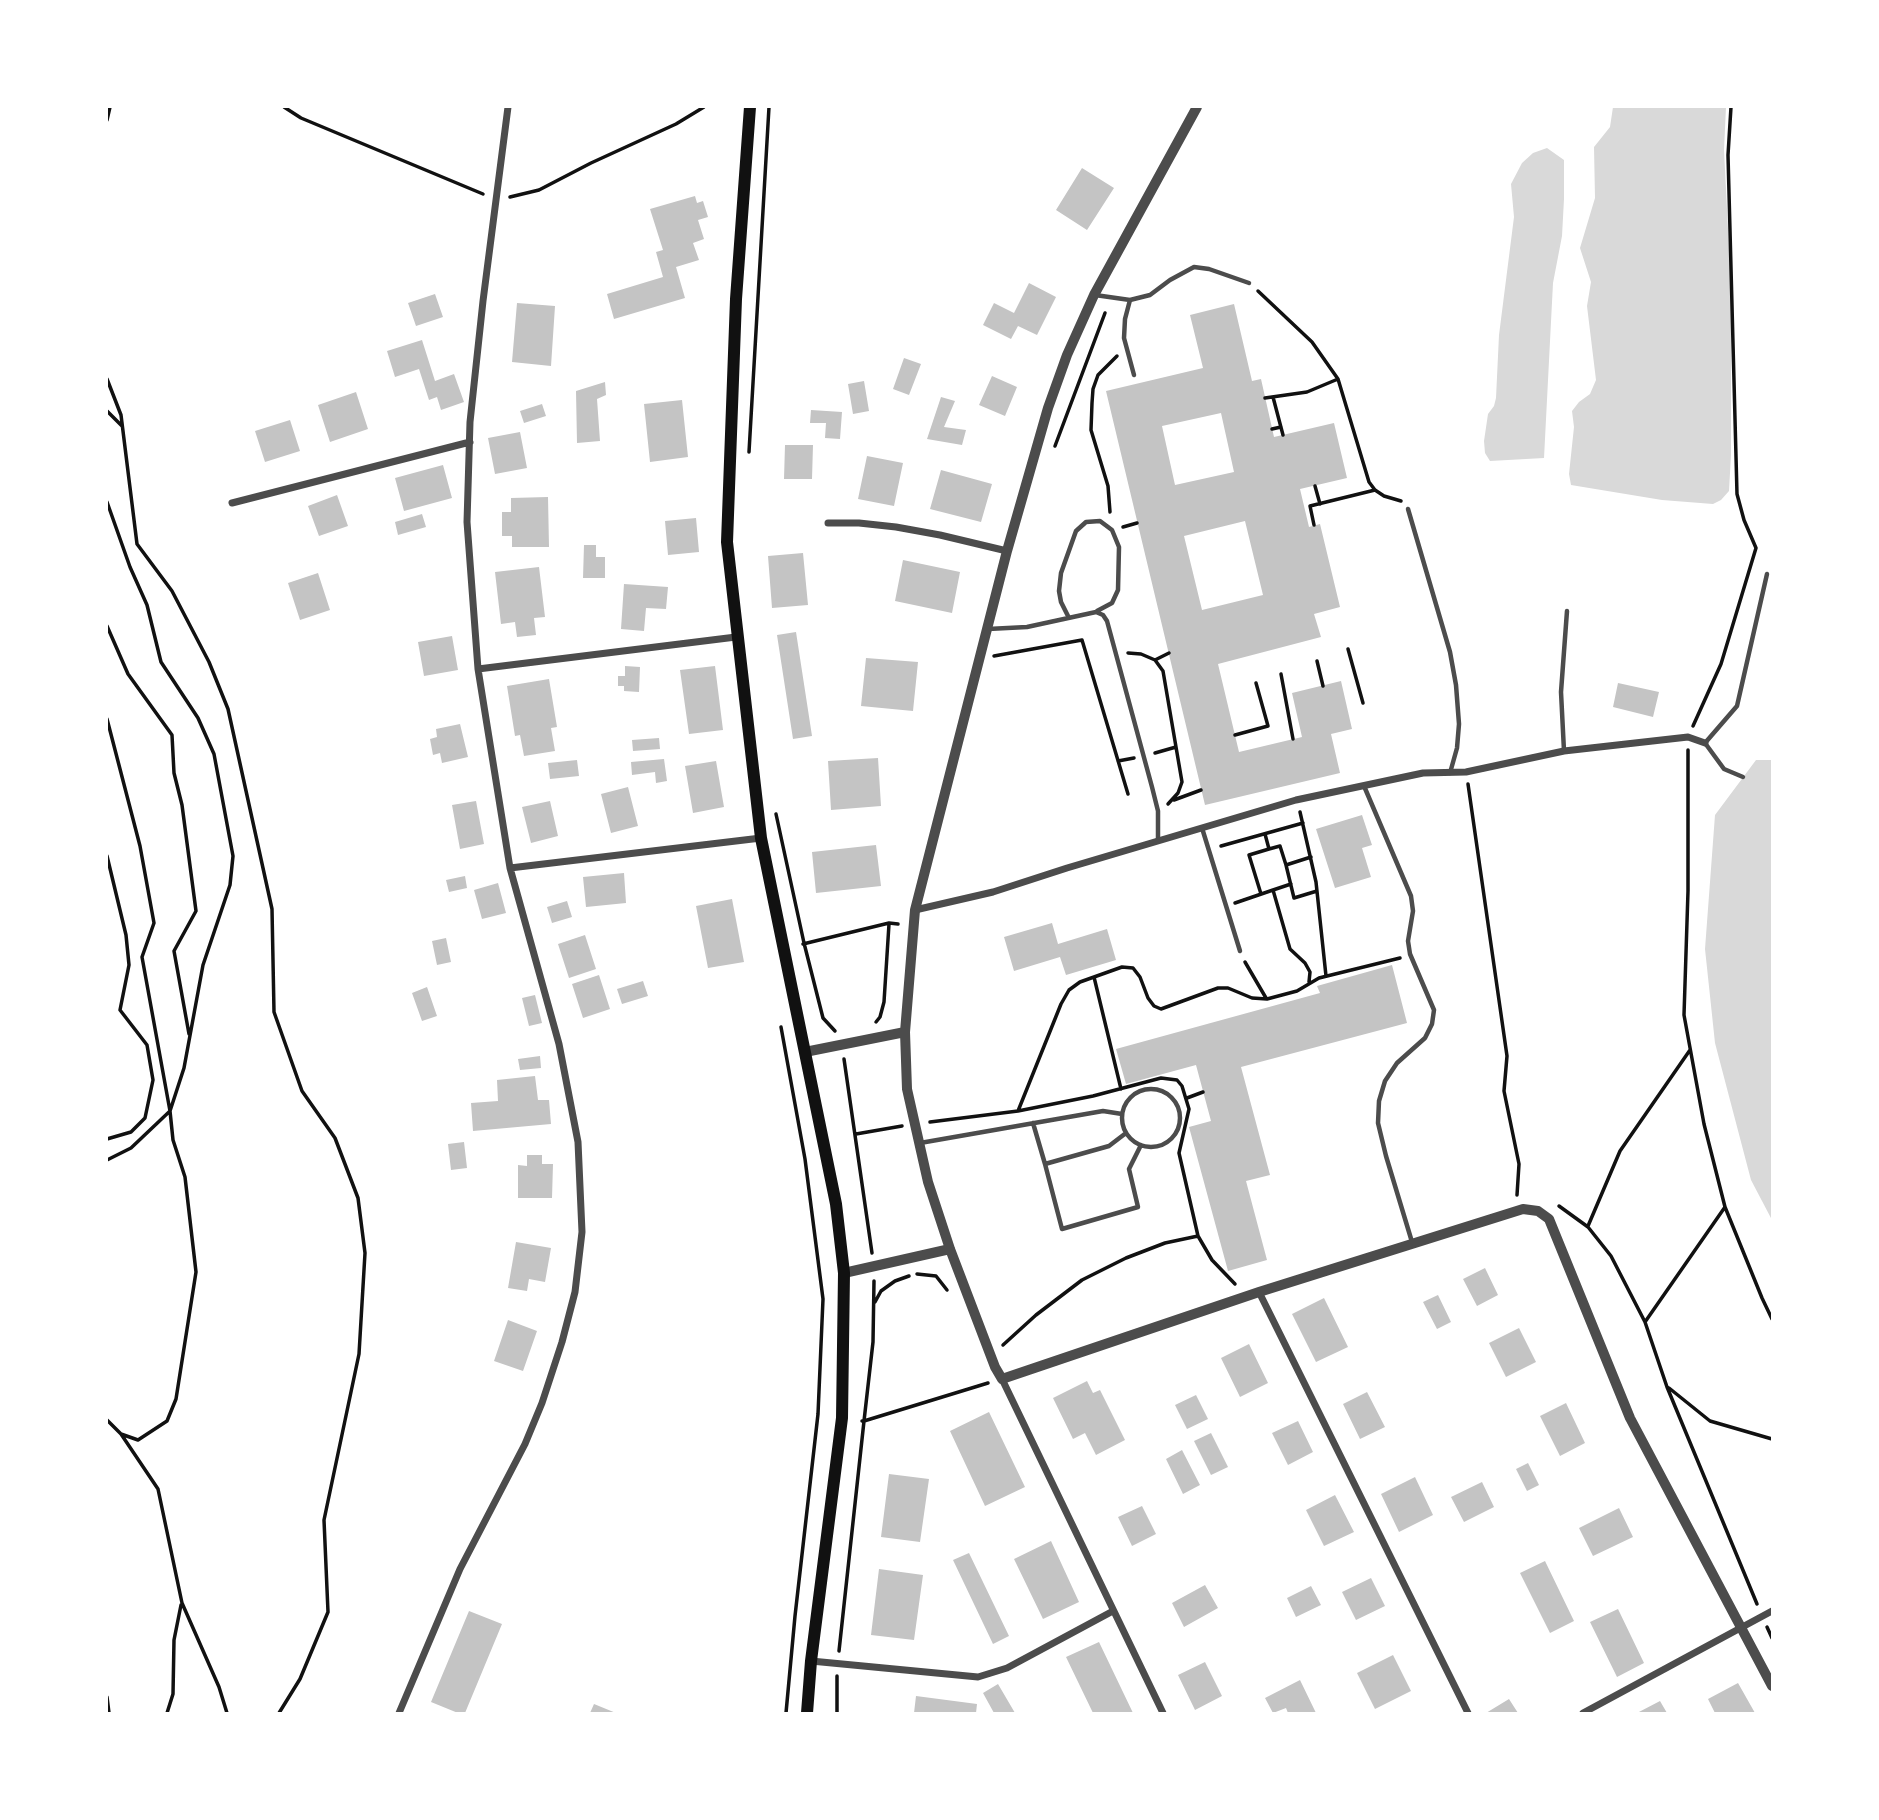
<!DOCTYPE html>
<html>
<head>
<meta charset="utf-8">
<style>
  body { margin:0 }
  #map { position:relative; width:1879px; height:1820px; overflow:hidden; background:#fff; font-family:"Libre Baskerville",serif }
  canvas { display:block }
  .frame { position:absolute; inset:0; border:108px solid #fff; pointer-events:none }
</style>
</head>
<body>
<div id="map">
<canvas width="1879" height="1820"></canvas>
<div class="frame"></div>
</div>
<script>
const ctx = document.querySelector('canvas').getContext('2d');
ctx.lineJoin = 'round';
function paint(path, color) {
  ctx.fillStyle = color;
  ctx.fill(path, 'evenodd');
}
function toPath(rows) {
  const path = new Path2D();
  for (const r of rows) {
    if (r.length === 3) {
      path.moveTo(r[0] + r[2], r[1]);
      path.arc(r[0], r[1], r[2], 0, 2 * Math.PI);
      continue;
    }
    path.moveTo(r[0], r[1]);
    for (let i = 2; i < r.length; i += 2) path.lineTo(r[i], r[i + 1]);
  }
  return path;
}
function strokePath(path, color, width, dash) {
  ctx.strokeStyle = color;
  ctx.lineWidth = width;
  ctx.lineCap = dash ? 'butt' : 'round';
  ctx.setLineDash(dash || []);
  ctx.stroke(path);
}
const water = toPath([
  [1613,107,1726,107,1724,150,1731,288,1731,455,1729,491,1721,500,1713,504,1662,500,1571,485,1569,474,1574,427,1572,411,1579,402,1590,394,1596,380,1587,306,1591,282,1580,248,1595,198,1594,147,1610,127],
  [1547,148,1564,160,1564,199,1562,236,1553,283,1544,458,1490,461,1485,453,1484,441,1488,414,1494,406,1496,398,1499,335,1514,217,1511,184,1522,163,1533,153],
  [1756,760,1772,760,1772,1220,1751,1180,1715,1043,1705,949,1715,815]
]);
const building = toPath([
  [1082,168,1114,188,1087,230,1056,210],
  [695,196,697,203,703,201,708,217,698,220,704,239,693,243,699,260,676,267,685,298,614,319,607,294,663,277,656,252,663,250,650,209],
  [1029,283,1056,297,1037,335,1018,326,1011,339,983,325,994,303,1014,313],
  [435,294,443,317,416,326,408,303],
  [517,303,555,306,551,366,512,362],
  [1234,304,1252,381,1261,379,1274,437,1334,423,1347,478,1300,489,1309,527,1320,524,1340,607,1314,614,1321,637,1218,664,1239,752,1302,737,1292,693,1341,681,1352,729,1331,734,1340,773,1205,805,1106,391,1203,368,1190,315],
  [1221,413,1234,472,1175,485,1162,426],
  [1245,521,1263,595,1202,610,1184,536],
  [422,340,435,381,454,374,464,402,441,410,437,397,429,400,419,369,395,377,387,351],
  [904,358,921,364,909,395,893,389],
  [992,376,1017,387,1005,416,979,405],
  [864,381,869,411,853,414,848,384],
  [605,382,606,395,597,399,600,441,577,443,576,391],
  [356,392,368,429,330,442,318,405],
  [941,397,955,401,944,427,966,430,962,445,927,439],
  [682,400,688,457,650,462,644,404],
  [542,404,546,416,524,423,520,411],
  [811,410,842,412,840,439,825,438,826,423,810,423],
  [290,420,300,451,265,462,255,431],
  [520,432,527,468,495,474,488,438],
  [785,445,813,445,812,479,784,479],
  [867,456,903,463,894,506,858,499],
  [443,465,452,498,404,511,395,478],
  [941,470,992,484,981,522,930,509],
  [337,495,348,526,319,536,308,506],
  [548,497,549,547,512,547,512,536,502,536,502,512,511,512,511,498],
  [422,514,426,527,398,535,395,522],
  [696,518,699,552,668,555,665,521],
  [584,545,596,545,596,557,605,557,605,578,583,578],
  [803,553,808,605,772,608,768,556],
  [903,560,960,572,952,613,895,601],
  [539,567,545,617,534,618,536,635,517,637,515,622,501,624,495,572],
  [318,573,330,610,300,620,288,583],
  [624,584,668,587,666,609,646,608,644,631,621,629],
  [796,632,812,736,793,739,777,635],
  [452,636,458,670,424,676,418,642],
  [866,658,918,662,913,711,861,706],
  [625,666,640,667,639,692,624,691,624,686,618,686,618,676,625,676],
  [715,666,723,730,689,734,680,670],
  [549,679,557,727,551,728,555,751,524,756,520,735,515,736,507,686],
  [1618,683,1659,692,1653,717,1613,707],
  [460,724,468,757,442,763,440,753,433,755,430,739,437,737,436,729],
  [659,738,660,749,633,751,632,740],
  [878,758,881,806,831,810,828,761],
  [664,759,667,781,656,783,655,772,632,775,631,762],
  [577,760,579,776,550,779,548,763],
  [716,761,724,807,693,813,685,766],
  [628,787,638,826,611,833,601,794],
  [476,801,484,844,460,849,452,805],
  [550,801,558,836,531,843,522,807],
  [1362,815,1372,845,1362,848,1371,877,1335,888,1316,829],
  [876,845,881,886,816,893,812,852],
  [624,873,626,903,586,907,583,877],
  [465,876,467,888,449,892,446,880],
  [498,883,506,913,482,919,474,890],
  [732,899,744,962,708,968,696,906],
  [567,901,572,917,552,923,547,907],
  [1052,923,1058,944,1107,929,1116,960,1066,975,1060,957,1014,971,1004,937],
  [585,935,596,969,569,978,558,944],
  [446,938,451,962,437,965,432,941],
  [1392,965,1407,1023,1241,1067,1270,1175,1246,1181,1267,1260,1228,1271,1189,1127,1211,1121,1196,1065,1126,1084,1116,1049,1320,993,1317,986],
  [599,975,610,1009,583,1018,572,984],
  [643,981,648,996,622,1004,617,989],
  [427,987,437,1016,422,1021,412,993],
  [535,995,542,1023,529,1026,522,998],
  [540,1056,541,1068,520,1070,518,1059],
  [535,1076,538,1100,549,1100,551,1124,473,1131,471,1103,498,1101,497,1080],
  [464,1142,467,1168,451,1170,448,1144],
  [527,1155,542,1155,542,1164,553,1164,552,1198,518,1198,518,1165,527,1166],
  [516,1242,551,1248,545,1282,529,1279,527,1291,508,1288],
  [1485,1268,1498,1295,1477,1306,1463,1279],
  [1438,1295,1451,1322,1437,1329,1423,1302],
  [1324,1298,1348,1347,1316,1362,1292,1314],
  [508,1320,537,1331,523,1371,494,1361],
  [1519,1328,1536,1362,1506,1377,1489,1343],
  [1249,1344,1268,1383,1240,1397,1221,1358],
  [1087,1381,1093,1393,1100,1390,1125,1440,1096,1455,1085,1433,1073,1439,1053,1398],
  [1367,1392,1385,1427,1360,1439,1343,1404],
  [1196,1395,1208,1419,1187,1429,1175,1405],
  [1566,1403,1585,1443,1560,1456,1540,1416],
  [989,1412,1025,1487,985,1506,950,1431],
  [1298,1421,1313,1452,1288,1465,1272,1433],
  [1211,1433,1228,1467,1211,1475,1194,1441],
  [1182,1450,1200,1485,1183,1494,1166,1459],
  [1528,1463,1539,1485,1527,1491,1516,1469],
  [889,1474,929,1479,920,1542,881,1537],
  [1415,1477,1433,1515,1399,1532,1381,1494],
  [1482,1482,1494,1507,1464,1522,1451,1497],
  [1335,1495,1354,1532,1324,1546,1306,1510],
  [1142,1506,1156,1534,1132,1546,1118,1517],
  [1619,1508,1633,1537,1593,1556,1579,1528],
  [1051,1541,1079,1602,1043,1619,1014,1559],
  [969,1553,1009,1636,993,1644,953,1560],
  [1545,1561,1574,1621,1550,1633,1520,1573],
  [879,1569,923,1575,914,1640,871,1635],
  [1371,1578,1385,1606,1356,1620,1342,1592],
  [1205,1585,1218,1608,1184,1627,1172,1603],
  [1311,1586,1321,1605,1296,1617,1287,1598],
  [1618,1609,1644,1663,1617,1677,1590,1622],
  [469,1611,502,1624,465,1713,458,1713,431,1702],
  [1099,1642,1133,1713,1093,1713,1066,1657],
  [1393,1655,1411,1691,1375,1709,1357,1673],
  [1205,1662,1222,1696,1195,1710,1178,1675],
  [1300,1680,1316,1713,1288,1713,1286,1708,1273,1713,1265,1698],
  [1738,1683,1755,1713,1715,1713,1708,1699],
  [998,1684,1015,1713,994,1713,983,1693],
  [916,1696,977,1704,976,1713,914,1713],
  [1509,1699,1518,1713,1486,1713],
  [1660,1701,1667,1713,1637,1713],
  [594,1704,616,1713,590,1713]
]);
const path = toPath([
  [284,107,301,118,483,194],
  [107,120,110,107],
  [510,197,539,190,591,163,676,124,704,107],
  [1258,291,1312,342,1338,379,1369,482,1375,490,1384,496,1401,501],
  [107,379,121,415,137,544,172,591,209,662,228,709,272,909,274,1012,302,1091,335,1138,358,1198,365,1253,359,1354,324,1520,328,1612,300,1679,279,1713],
  [1273,397,1283,435],
  [1265,398,1307,392,1338,379],
  [107,411,122,426],
  [1272,429,1281,427],
  [1055,446,1105,313],
  [749,452,769,107],
  [1315,486,1320,504],
  [107,502,130,567,147,605,161,662,198,718,214,754,233,856,230,885,203,965,184,1068,170,1111,173,1140,185,1177,196,1272,176,1399,167,1421,138,1440,121,1434,107,1420],
  [1110,512,1108,486,1091,430,1092,403,1093,389,1098,375,1117,356],
  [1314,525,1310,506,1375,490],
  [1123,527,1137,523],
  [107,626,128,674,172,735,174,773,182,805,196,911,174,951,189,1034],
  [1348,649,1363,703],
  [1128,653,1141,654,1155,660,1163,671,1182,782,1178,793,1168,804],
  [994,656,1082,640,1128,794],
  [1155,660,1169,653],
  [1317,661,1323,686],
  [1281,674,1293,739],
  [107,719,140,846,154,923,142,957,170,1111,131,1148,107,1160],
  [1693,726,1721,664,1756,548,1744,520,1737,494,1728,155,1731,107],
  [1235,735,1268,726,1256,683],
  [1688,750,1688,891,1684,1015,1704,1124,1725,1207,1762,1298,1772,1319],
  [1155,753,1176,747],
  [1118,761,1134,758],
  [1468,784,1507,1056,1504,1091,1519,1164,1517,1195],
  [1174,800,1201,790],
  [1300,812,1316,882,1326,976],
  [776,814,804,943,823,1018,835,1031],
  [1265,834,1269,849,1280,846,1286,865],
  [1221,846,1303,823],
  [107,856,126,935,129,965,120,1010,147,1045,153,1080,145,1118,131,1132,107,1139],
  [1311,857,1286,865,1294,898,1317,891],
  [1273,890,1291,884],
  [1261,894,1249,855,1269,849],
  [1235,903,1273,890,1290,949,1305,963,1310,972,1309,982],
  [803,944,889,923,898,924],
  [1245,962,1266,998],
  [1094,977,1121,1089],
  [876,1022,880,1017,884,1002,889,924],
  [781,1027,805,1159,823,1299,818,1414,795,1616,786,1713],
  [844,1059,872,1253],
  [1187,1098,1203,1092],
  [1018,1111,1061,1004,1069,990,1080,982,1122,967,1133,968,1140,977,1148,998,1154,1006,1161,1009,1218,988,1228,988,1252,998,1267,999,1297,991,1319,978,1400,958],
  [930,1122,1018,1111,1093,1096,1161,1078,1177,1080,1182,1086,1189,1109,1179,1153,1198,1236,1212,1260,1235,1284],
  [856,1134,902,1126],
  [1559,1206,1588,1227,1611,1256,1645,1322,1667,1387,1757,1604],
  [1588,1226,1620,1151,1690,1050],
  [917,1274,936,1276,947,1290],
  [875,1302,881,1291,895,1281,909,1276],
  [1645,1322,1725,1207],
  [1003,1345,1036,1315,1082,1280,1126,1258,1165,1243,1198,1236],
  [1669,1388,1710,1421,1772,1439],
  [862,1421,864,1421,873,1342,874,1281],
  [121,1434,158,1489,182,1603,219,1687,227,1713],
  [1767,1627,1772,1638],
  [839,1651,864,1421,988,1383],
  [107,1697,109,1713],
  [167,1713,173,1694,174,1640,181,1605],
  [837,1713,837,1676]
]);
const service = toPath([
  [1095,295,1130,300,1150,295,1170,280,1194,267,1209,269,1249,283],
  [1130,300,1125,319,1124,338,1134,375],
  [1408,509,1450,652,1456,685,1459,724,1457,748,1450,773],
  [1069,618,1061,602,1059,591,1061,573,1076,531,1086,522,1100,521,1112,530,1119,547,1118,590,1112,603,1097,611],
  [988,629,1027,627,1096,612,1103,615,1107,621,1152,787,1158,811,1158,841],
  [1564,751,1561,692,1567,611],
  [1743,777,1724,769,1705,743,1737,706,1767,574],
  [1364,786,1411,896,1413,911,1408,941,1410,954,1434,1010,1432,1024,1425,1038,1397,1063,1385,1081,1379,1101,1378,1123,1386,1156,1412,1242],
  [1202,828,1240,951],
  [1151,1118,29],
  [1033,1123,1045,1164],
  [1126,1133,1109,1146,1045,1164,1062,1229,1138,1207,1129,1169,1141,1145],
  [920,1143,1103,1111,1122,1114]
]);
const minor = toPath([
  [232,503,470,442],
  [828,523,859,523,896,527,940,535,1007,551],
  [478,669,736,637],
  [510,868,761,838],
  [915,910,993,892,1067,868,1296,800,1423,773,1466,772,1564,751,1688,737,1705,743],
  [1259,1292,1468,1713],
  [1002,1379,1163,1713],
  [811,1661,978,1677,1007,1668,1113,1611],
  [399,1713,460,1569,525,1444,542,1403,562,1342,575,1292,582,1232,578,1142,559,1044,510,868,478,669,467,522,470,422,483,301,508,107],
  [1583,1713,1772,1611]
]);
const tertiary = toPath([
  [1197,107,1094,295,1067,355,1048,408,1007,551,915,910,905,1032,907,1089,928,1182,950,1249,995,1367,1002,1379,1259,1292,1523,1209,1538,1211,1549,1219,1630,1418,1772,1686],
  [805,1052,905,1032],
  [844,1273,950,1249]
]);
const secondary = toPath([
  [750,107,736,299,727,542,761,838,836,1204,844,1273,842,1418,811,1661,807,1713]
]);
paint(water, '#d9d9d9');
paint(building, '#c4c4c4');
strokePath(path, '#111', 3.5);
strokePath(service, '#4c4c4c', 4.5);
strokePath(minor, '#4c4c4c', 7);
strokePath(tertiary, '#4c4c4c', 10);
strokePath(secondary, '#111', 12);
</script>
</body>
</html>
